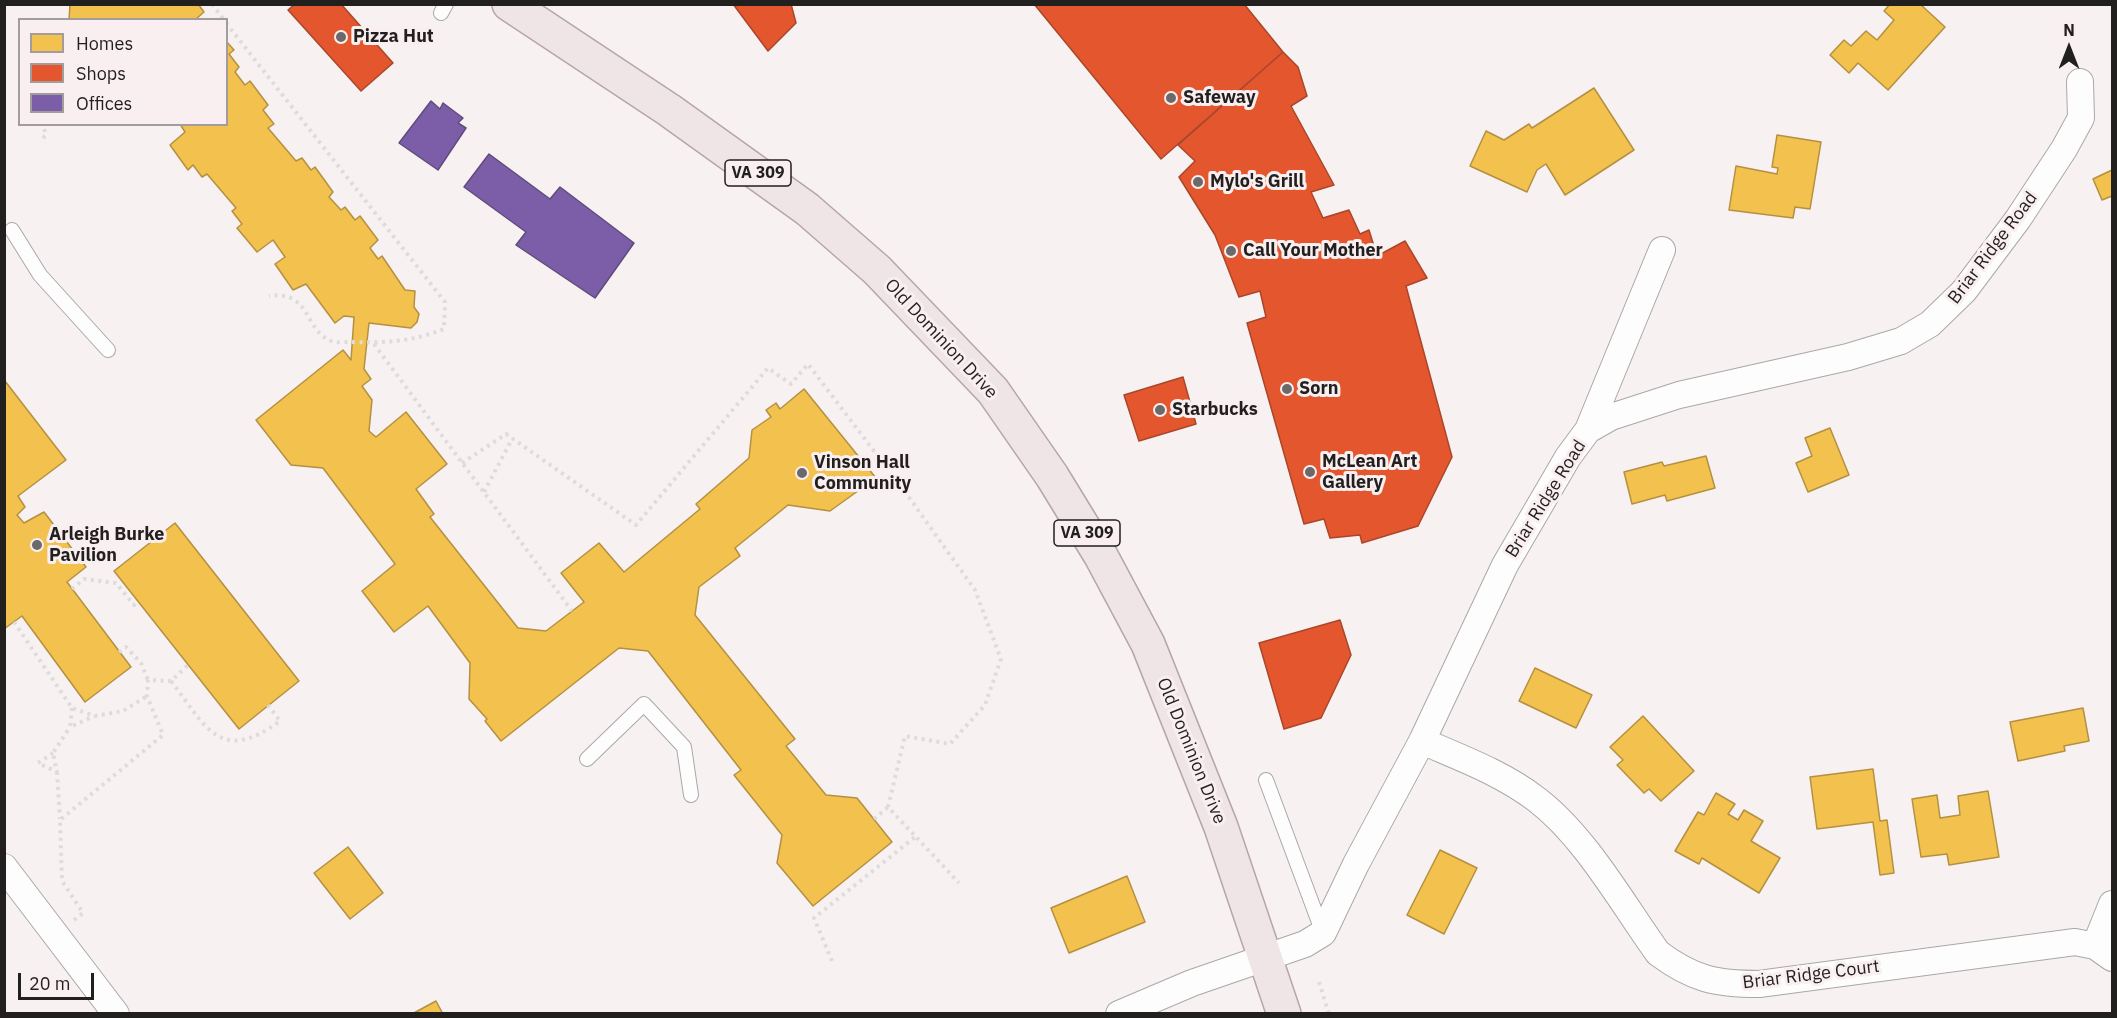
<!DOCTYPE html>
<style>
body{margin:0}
#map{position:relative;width:2117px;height:1018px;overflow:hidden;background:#f7f1f2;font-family:"IBM Plex Sans",sans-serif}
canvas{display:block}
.frame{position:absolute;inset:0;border:6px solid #221f1f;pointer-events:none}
.legend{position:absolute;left:18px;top:18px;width:210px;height:108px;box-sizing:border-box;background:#f9eff0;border:2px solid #a39c9c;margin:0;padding:8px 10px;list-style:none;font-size:18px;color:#221f1f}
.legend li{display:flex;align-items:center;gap:12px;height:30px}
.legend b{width:30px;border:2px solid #a39c9c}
.north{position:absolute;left:2039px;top:18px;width:60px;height:60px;-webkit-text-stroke:4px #f9eff0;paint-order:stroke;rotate:0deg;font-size:16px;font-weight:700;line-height:24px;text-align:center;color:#221f1f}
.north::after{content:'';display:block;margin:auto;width:21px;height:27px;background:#221f1f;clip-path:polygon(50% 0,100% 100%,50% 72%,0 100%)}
.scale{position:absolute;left:18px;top:973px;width:76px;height:27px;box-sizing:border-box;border:3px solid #221f1f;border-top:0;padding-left:8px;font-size:18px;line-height:21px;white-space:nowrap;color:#221f1f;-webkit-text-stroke:4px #f9eff0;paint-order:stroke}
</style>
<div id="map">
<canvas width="2117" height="1018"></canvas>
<div class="frame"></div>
<ul class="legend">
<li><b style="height:16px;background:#f2c14e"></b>Homes</li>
<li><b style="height:16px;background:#e4572e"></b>Shops</li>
<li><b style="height:16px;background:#7b5ea7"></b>Offices</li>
</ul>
<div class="north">N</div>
<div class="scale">20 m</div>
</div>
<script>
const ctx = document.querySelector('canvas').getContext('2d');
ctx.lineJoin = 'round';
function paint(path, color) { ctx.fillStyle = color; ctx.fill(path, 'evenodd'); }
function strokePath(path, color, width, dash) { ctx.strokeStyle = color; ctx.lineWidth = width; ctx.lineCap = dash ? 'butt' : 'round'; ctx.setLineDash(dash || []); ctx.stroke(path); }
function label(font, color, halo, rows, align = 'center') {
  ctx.font = font + ' "IBM Plex Sans",sans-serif'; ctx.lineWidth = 6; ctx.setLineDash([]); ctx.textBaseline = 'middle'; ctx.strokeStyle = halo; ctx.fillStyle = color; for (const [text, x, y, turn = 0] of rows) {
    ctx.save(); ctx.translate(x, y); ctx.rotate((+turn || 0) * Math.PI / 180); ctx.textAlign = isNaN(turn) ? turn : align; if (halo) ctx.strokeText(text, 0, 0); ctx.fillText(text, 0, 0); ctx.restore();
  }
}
const homes = new Path2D(`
 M70,4H198L204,12L195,20H69Z
 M1890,4H1920L1945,27L1888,90L1858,63L1849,73L1830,55L1844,40L1851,46L1866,31L1877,40L1894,20L1884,11Z
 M226,41L234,50L229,54L239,67L235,72L245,85L250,81L268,105L263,110L274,124L268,128L296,161L302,158L311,170L315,167L333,192L329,197L341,210L345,207L355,220L360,216L378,240L370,248L378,259L382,256L405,290L415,291L414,307L419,314L417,322L411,328L369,323L364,369L371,379L362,386L372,400L369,431L376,437L406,412L447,464L416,489L434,514L430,517L518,628L546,631L584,602L561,573L599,543L624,572L700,509L696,504L749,458L752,430L771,417L766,410L776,403L780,409L804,389L876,478L830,511L788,505L735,548L740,556L699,587L695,615L795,739L786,746L826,795L857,798L892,842L813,906L777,863L782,835L734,775L741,770L648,651L619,648L501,741L485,721L487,719L469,699L470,663L428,606L394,632L362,591L395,564L323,468L291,465L256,420L343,350L351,360L354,317L344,316L335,323L306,284L293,290L275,264L285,257L273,240L257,252L237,228L242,224L232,211L236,208L207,174L202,177L193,165L188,170L170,145L185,132L180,124H226Z
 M1594,88L1634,150L1565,195L1546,164L1537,170L1527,192L1470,166L1486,131L1504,140L1529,124L1532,128Z
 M1777,135L1821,142L1810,209L1795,207L1793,218L1729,210L1736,166L1777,174L1778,168L1772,167Z
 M2112,170V196L2102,200L2093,179Z
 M5,381L66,460L18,496L25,507L17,515L24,523L44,512L86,567L67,582L131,667L85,702L22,616L4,629Z
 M1830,428L1849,475L1808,492L1796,463L1812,456L1805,438Z
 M1706,456L1715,488L1667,501L1665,495L1632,504L1624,472L1662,462L1664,466Z
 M175,523L299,681L239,729L114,571Z
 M1535,668L1592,695L1576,728L1519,701Z
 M2083,708L2089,741L2064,746L2065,751L2018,761L2010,722Z
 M1643,716L1694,771L1661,801L1649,789L1644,793L1617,765L1623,760L1610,747Z
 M1873,769L1880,821L1887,820L1894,873L1880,875L1873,822L1817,829L1810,777Z
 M1988,791L1999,857L1949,865L1947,854L1921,857L1912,799L1937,795L1940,818L1960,815L1958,796Z
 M1716,793L1735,804L1728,814L1738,820L1744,810L1763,821L1751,841L1780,858L1759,893L1702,858L1699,864L1675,851L1698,812L1704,815Z
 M348,847L383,893L350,919L314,873Z
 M1440,850L1477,868L1444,934L1407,915Z
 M1127,876L1145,922L1069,953L1051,908Z
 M436,1001L443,1014H412Z`);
paint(homes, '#f2c14e');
strokePath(homes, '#b49040', 1.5);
const shops = new Path2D(`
 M295,4H341L393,63L361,91L288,10Z
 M733,4H791L796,23L768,51Z
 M1034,4H1244L1283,52L1161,159Z
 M1283,52L1298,67L1307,96L1291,106L1334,185L1311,192L1323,218L1349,210L1360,234L1369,230L1377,256L1405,241L1427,278L1406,286L1452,457L1418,526L1362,543L1360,535L1330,538L1324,519L1304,524L1247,323L1266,317L1260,291L1239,297L1215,235L1179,177L1195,161L1178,145Z
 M1183,377L1196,424L1139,441L1124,395Z
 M1340,620L1351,655L1321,718L1284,729L1259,643Z`);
paint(shops, '#e4572e');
strokePath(shops, '#aa462a', 1.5);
const offices = new Path2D(`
 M431,101L440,109L443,103L463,118L458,123L466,128L438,170L399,143Z
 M489,154L550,199L560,187L634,243L595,298L516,245L526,232L464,187Z`);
paint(offices, '#7b5ea7');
strokePath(offices, '#604b7e', 1.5);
const lane = new Path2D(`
 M441,13L446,4
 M12,230L40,275L108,350
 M587,759L644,704L684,747L691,795
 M1266,780L1323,933`);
const street = new Path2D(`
 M1588,430L1662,250
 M1422,741C1461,758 1502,773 1536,799C1585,836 1622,903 1658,953C1693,979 1715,984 1759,984L2075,942L2095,946L2112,958
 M4,867L116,1014
 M2095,946L2112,904
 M1119,1014L1192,983L1305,944L1323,933L1356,864L1422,741L1505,565L1568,457L1588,430L1611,417L1679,395L1848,357L1901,341L1930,324L1964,291L2018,219L2064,149L2081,118L2080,82`);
const primary = new Path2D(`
 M509,4L669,110L807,209L877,270L993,391L1052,476L1101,556L1148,644L1221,827L1284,1014`);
strokePath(lane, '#aba7a7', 16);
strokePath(street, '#aba7a7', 28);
strokePath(primary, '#b7a5a8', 36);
strokePath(new Path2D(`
 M212,4L224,20
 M226,23L445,302L444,329C412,342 383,343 350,342C344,342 336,343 331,341C304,330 311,290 269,296
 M19,104H20
 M125,126V124
 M43,138L46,135L43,124
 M374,344L572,611
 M462,463L506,434L636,525L768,368L791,384L808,364L908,496L975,590L1001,659L985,705L950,744L905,736L888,807L959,883
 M484,492L512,439
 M72,589L84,579L116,583L134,605L138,601
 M14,622L72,708L95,716L123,711L147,696
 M119,652L126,647L141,663L148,680
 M171,681C206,727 220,765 280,721L268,705
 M72,708L70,727L94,716
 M53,753L38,763L57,772L53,753L70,727
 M57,772L60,819
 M874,819L888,807
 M74,920L83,913L62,881L60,820L163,735L147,696L148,680L171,681L188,665
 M832,961L814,918L915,837
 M1319,982L1329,1014`), '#dddcdc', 4, [3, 4.5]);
strokePath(lane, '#fefdfd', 14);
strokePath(street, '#fefdfd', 26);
strokePath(primary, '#efe5e7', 33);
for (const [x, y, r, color] of [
 [341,37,6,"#6d6869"],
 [1171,98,6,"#6d6869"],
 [1198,182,6,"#6d6869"],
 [1231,251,6,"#6d6869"],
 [1287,389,6,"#6d6869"],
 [1160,410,6,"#6d6869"],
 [1310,472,6,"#6d6869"],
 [802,473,6,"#6d6869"],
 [37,545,6,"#6d6869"]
]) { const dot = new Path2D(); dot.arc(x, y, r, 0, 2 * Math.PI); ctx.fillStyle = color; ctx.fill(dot); strokePath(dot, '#f9eff0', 2); }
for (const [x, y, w] of [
 [758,173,66],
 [1087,533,66]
]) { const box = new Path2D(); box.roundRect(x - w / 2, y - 13, w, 26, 4.5); ctx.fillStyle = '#f9eff0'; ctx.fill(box); strokePath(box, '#221f1f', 1.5); }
label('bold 16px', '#221f1f', null, [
 ["VA 309",758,173],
 ["VA 309",1087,533]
]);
label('bold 18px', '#221f1f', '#f9eff0', [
 ["Pizza Hut",353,37],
 ["Safeway",1183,98],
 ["Mylo's Grill",1210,182],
 ["Call Your Mother",1243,251],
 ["Sorn",1299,389],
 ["Starbucks",1172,410],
 ["McLean Art",1322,462],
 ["Gallery",1322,483],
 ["Vinson Hall",814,463],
 ["Community",814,484],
 ["Arleigh Burke",49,535],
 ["Pavilion",49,556]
], 'left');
label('18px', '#221f1f', '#f9eff0', [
 ["Briar Ridge Road",1993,248,-53],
 ["Old Dominion Drive",941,339,47],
 ["Briar Ridge Road",1546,499,-58],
 ["Old Dominion Drive",1191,751,68],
 ["Briar Ridge Court",1811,975,-7]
]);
</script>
